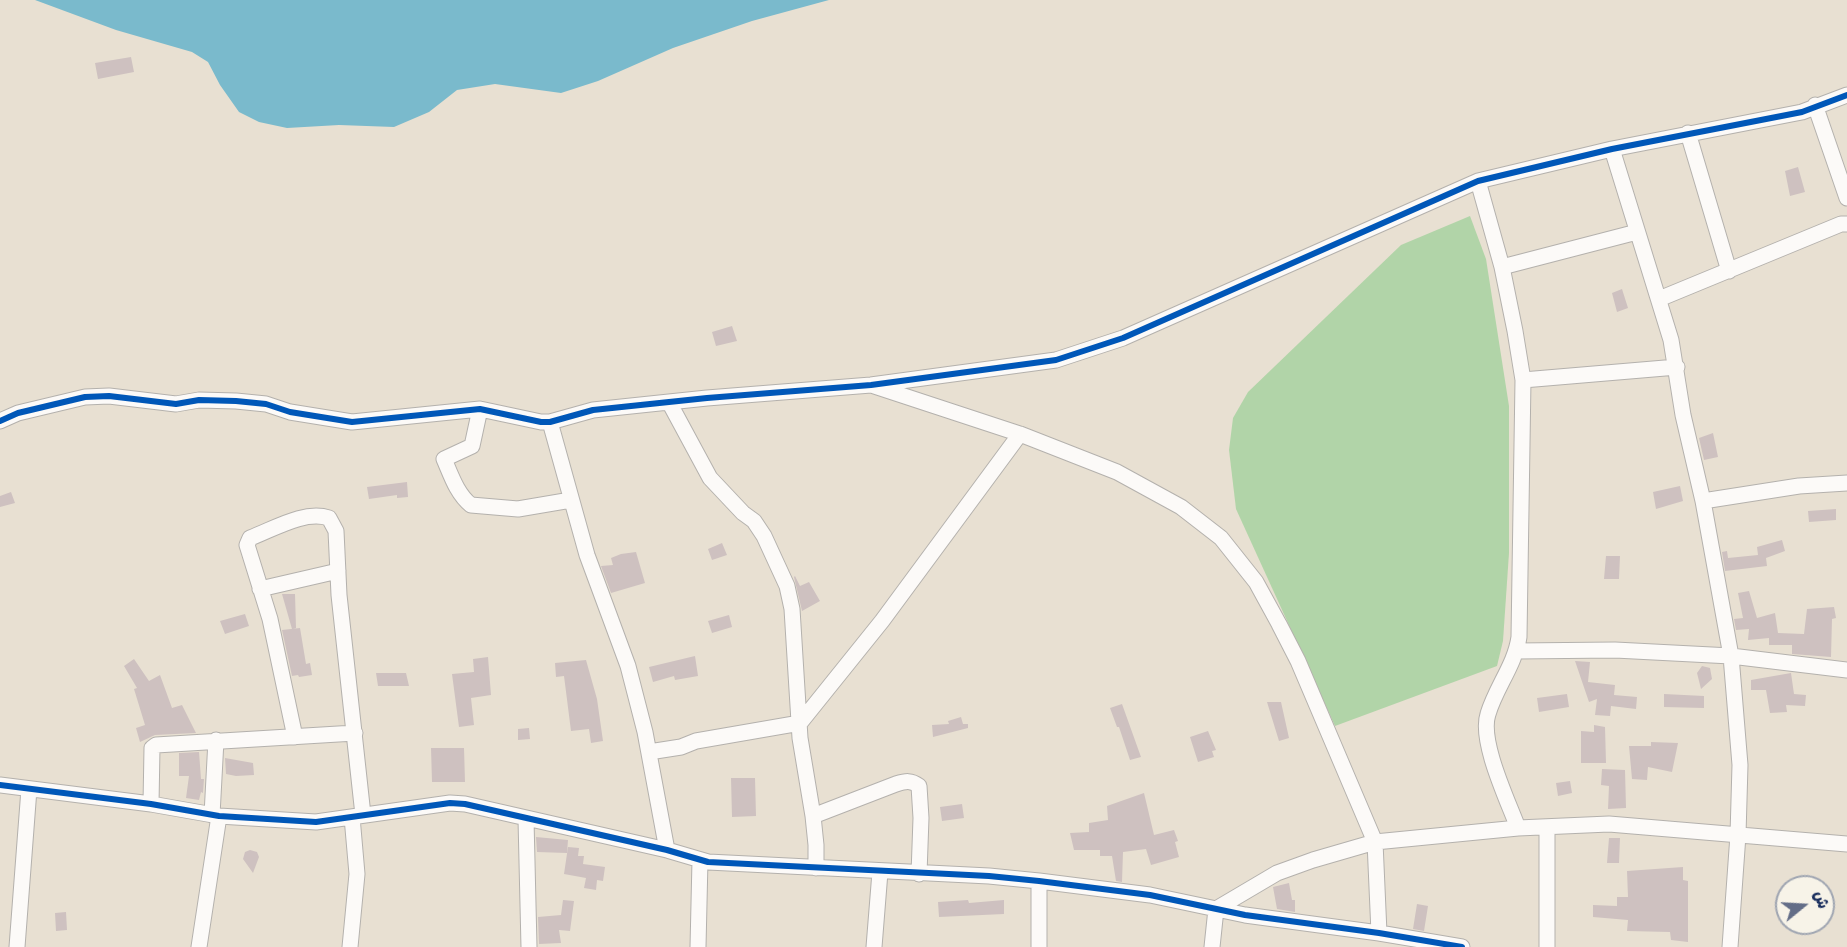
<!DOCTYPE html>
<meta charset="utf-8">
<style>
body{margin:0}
#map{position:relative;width:1847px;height:947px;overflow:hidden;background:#e8e0d2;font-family:Mynerve,"Playpen Sans Arabic",sans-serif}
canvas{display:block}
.north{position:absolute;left:1775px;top:875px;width:60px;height:60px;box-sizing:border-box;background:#f7f3e8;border:2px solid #9fa5b1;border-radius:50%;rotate:72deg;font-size:16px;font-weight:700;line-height:24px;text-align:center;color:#1b2f5e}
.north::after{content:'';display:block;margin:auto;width:21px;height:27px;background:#636d87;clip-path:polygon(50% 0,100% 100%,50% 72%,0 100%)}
</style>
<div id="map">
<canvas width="1847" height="947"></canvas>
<div class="north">ش</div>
</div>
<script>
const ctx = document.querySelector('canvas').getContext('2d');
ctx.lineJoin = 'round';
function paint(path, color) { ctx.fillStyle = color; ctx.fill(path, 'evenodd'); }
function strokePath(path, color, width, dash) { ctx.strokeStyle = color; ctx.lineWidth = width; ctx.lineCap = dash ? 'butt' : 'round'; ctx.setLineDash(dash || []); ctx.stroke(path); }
paint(new Path2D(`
 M1470,216L1486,259L1509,406V553L1503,641L1497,666L1335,726L1236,509L1229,450L1233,418L1248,392L1401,245Z`), '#b1d4a8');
paint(new Path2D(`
 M35,0H829L752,21L673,48L598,81L561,93L495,84L457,90L429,112L394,127L339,125L287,128L259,122L239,112L220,85L208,62L192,52L116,30Z`), '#7abacc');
paint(new Path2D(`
 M131,57L134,72L98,79L95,63Z
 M1798,167L1805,192L1790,196L1785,171Z
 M1622,289L1628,308L1617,312L1612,293Z
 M732,326L737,341L716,346L712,332Z
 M1713,433L1718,457L1704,460L1699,438Z
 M407,482L408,497L397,498V495L369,499L367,487Z
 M1680,486L1683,501L1656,509L1653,492Z
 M11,492L15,503L0,507V496Z
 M1836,509V520L1809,522L1808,511Z
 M1782,540L1785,551L1766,558L1767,566L1725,571L1722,552L1727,551L1728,558L1758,555L1757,547Z
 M722,543L727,555L712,560L708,549Z
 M636,552L645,583L611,593L601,566L613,565L611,558L621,554Z
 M1606,556H1620L1619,579H1604Z
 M795,576L800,586L809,582L820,601L802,611L794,577Z
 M1749,591L1757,618L1775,613L1778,633L1804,634L1807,609L1834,607L1836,618L1832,619L1831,657L1792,654V645H1769V638L1748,640L1749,629L1736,630L1734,619L1743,618L1738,593Z
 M282,594H295L296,628L292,629Z
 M245,614L249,626L225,634L220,621Z
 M729,615L732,627L712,633L708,621Z
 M300,628L306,664L310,663L312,675L299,677L298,675L292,676L282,630Z
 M695,656L698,676L675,680L674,676L653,682L649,667Z
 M488,657L491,695L471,698L474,725L459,727L452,674L474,672L473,659Z
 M134,659L149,681L160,675L172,708L182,705L196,733L155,735L140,742L136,728L145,725L134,689L137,688L124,666Z
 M586,660L597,699L603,741L591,743L589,729L571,731L564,676L556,677L555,663Z
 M1575,661L1590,662L1588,682L1615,685L1614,695L1637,697L1636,709L1611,706L1610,716L1595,715L1597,699L1589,702Z
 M1702,666L1710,668L1712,679L1701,689L1697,673Z
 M376,673H406L409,686H378Z
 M1791,673L1794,694L1806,695L1805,706L1786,705L1787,712L1770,713L1766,690H1751V680Z
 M1567,694L1569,707L1539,712L1537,698Z
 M1664,694L1704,696V708L1664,707Z
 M1267,702H1281L1289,738L1279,741Z
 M1122,704L1141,757L1130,760L1119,727H1117L1110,708Z
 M961,717L963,724H968V728L933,737L932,725L949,724L948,721Z
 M1594,725L1605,727L1606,763H1581V731L1594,732Z
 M529,728L530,739L518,740V729Z
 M1208,731L1216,750L1212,751L1214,757L1198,762L1190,737Z
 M1651,742L1678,743L1672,772L1648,767L1647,780L1632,779L1629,746H1651Z
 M431,748H464L465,782H432Z
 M199,752L201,779H204L203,793L201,792L199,800L186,798L189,776H179V753Z
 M225,758L253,763L254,775L236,776L226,774Z
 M1602,769L1625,770L1626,808L1608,809L1609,786L1601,785Z
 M731,778H755L756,816L732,817Z
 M1570,781L1572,793L1558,796L1556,783Z
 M1144,793L1154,835L1174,830L1178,841L1175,842L1179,857L1151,865L1146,849L1123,852L1122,882L1116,881L1112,856H1100V850H1074L1070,833L1089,832V823L1108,820L1107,806Z
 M962,804L964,818L942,821L940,807Z
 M536,837L568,840L567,853L537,852Z
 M1609,838H1620L1619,863H1607Z
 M568,847L579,848L578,856H584L583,864L605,867L603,881L597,880L596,890L584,888L586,878L564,874Z
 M250,850L257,852L259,857L253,873L243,859L245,852Z
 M1683,867V880L1688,881V942L1671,940L1670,932L1627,931L1628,920L1593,917V905L1617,906V897H1628L1627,871Z
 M1289,883L1292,900H1295V912L1277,909L1273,887Z
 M563,900L574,901L570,931L559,930L561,943L539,944L538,917L561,915Z
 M968,900L969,903L1004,900V914L939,917L938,902Z
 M1417,904L1428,906L1424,931L1413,929Z
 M66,912L67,930L56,931L55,913Z`), '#cec1c0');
const minor = new Path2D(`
 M1815,105L1847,198
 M1688,133L1729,271
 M1612,149L1671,340L1683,415L1703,501L1731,656L1740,765L1738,835L1730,947
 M1478,181L1502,267L1515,331L1523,380L1519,637C1515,665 1496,687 1488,714C1479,741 1508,801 1518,828
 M1502,267L1637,232
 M1659,299L1841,224H1847
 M1523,380L1677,367
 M874,386L1020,434L1117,472L1181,507L1221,538L1256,582L1279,624L1298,661L1375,842L1379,933
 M669,402L710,478L743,513L754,521L764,536L787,586L792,609L800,738L813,816L816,845V868
 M480,409L472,446L444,459C451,475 457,494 471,505L518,509L571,500
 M0,421L18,413L85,397L109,396L176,404L199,400L236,401L266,404L290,412L352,422L480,409L541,422H550L593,410L707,398L871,385L1056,360L1123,338L1478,181L1612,149L1802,112L1847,95
 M550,422L587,555L628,666L645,732L667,850
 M1703,501L1799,486L1847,483
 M260,589L338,571
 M1517,651L1615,650L1731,656L1847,670
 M295,737L270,619L247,545L250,538C274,529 304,510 329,518L336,531L339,595L363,815
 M649,752L681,747L696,741L800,723L882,621L1020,434
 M0,785L151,804L219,816L316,822L450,803L465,804L667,850L708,862L989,876L1039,881L1150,895L1245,915L1379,933L1462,947
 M151,804L152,748L156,745L355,733
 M212,815L216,740
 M813,816L896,784C906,781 911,780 919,786L921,818L919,874
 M526,819L529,947
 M1547,827V947
 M1039,881V947
 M17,947L29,789
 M199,947L219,816
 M350,947L357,874L352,817
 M698,947L700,860
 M874,947L880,872
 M1212,947L1216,909L1277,873L1313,860L1375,842L1518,828L1609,824L1847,844`);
strokePath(minor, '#b4b1ad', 17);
strokePath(minor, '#fcfaf8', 15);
strokePath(new Path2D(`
 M0,421L18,413L85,397L109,396L176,404L199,400L236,401L266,404L290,412L352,422L480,409L541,422H550L593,410L707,398L871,385L1056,360L1123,338L1478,181L1612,149L1802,112L1847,95
 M0,785L151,804L219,816L316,822L450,803L465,804L667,850L708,862L989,876L1039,881L1150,895L1245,915L1379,933L1462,947`), '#0057b8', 6);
</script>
